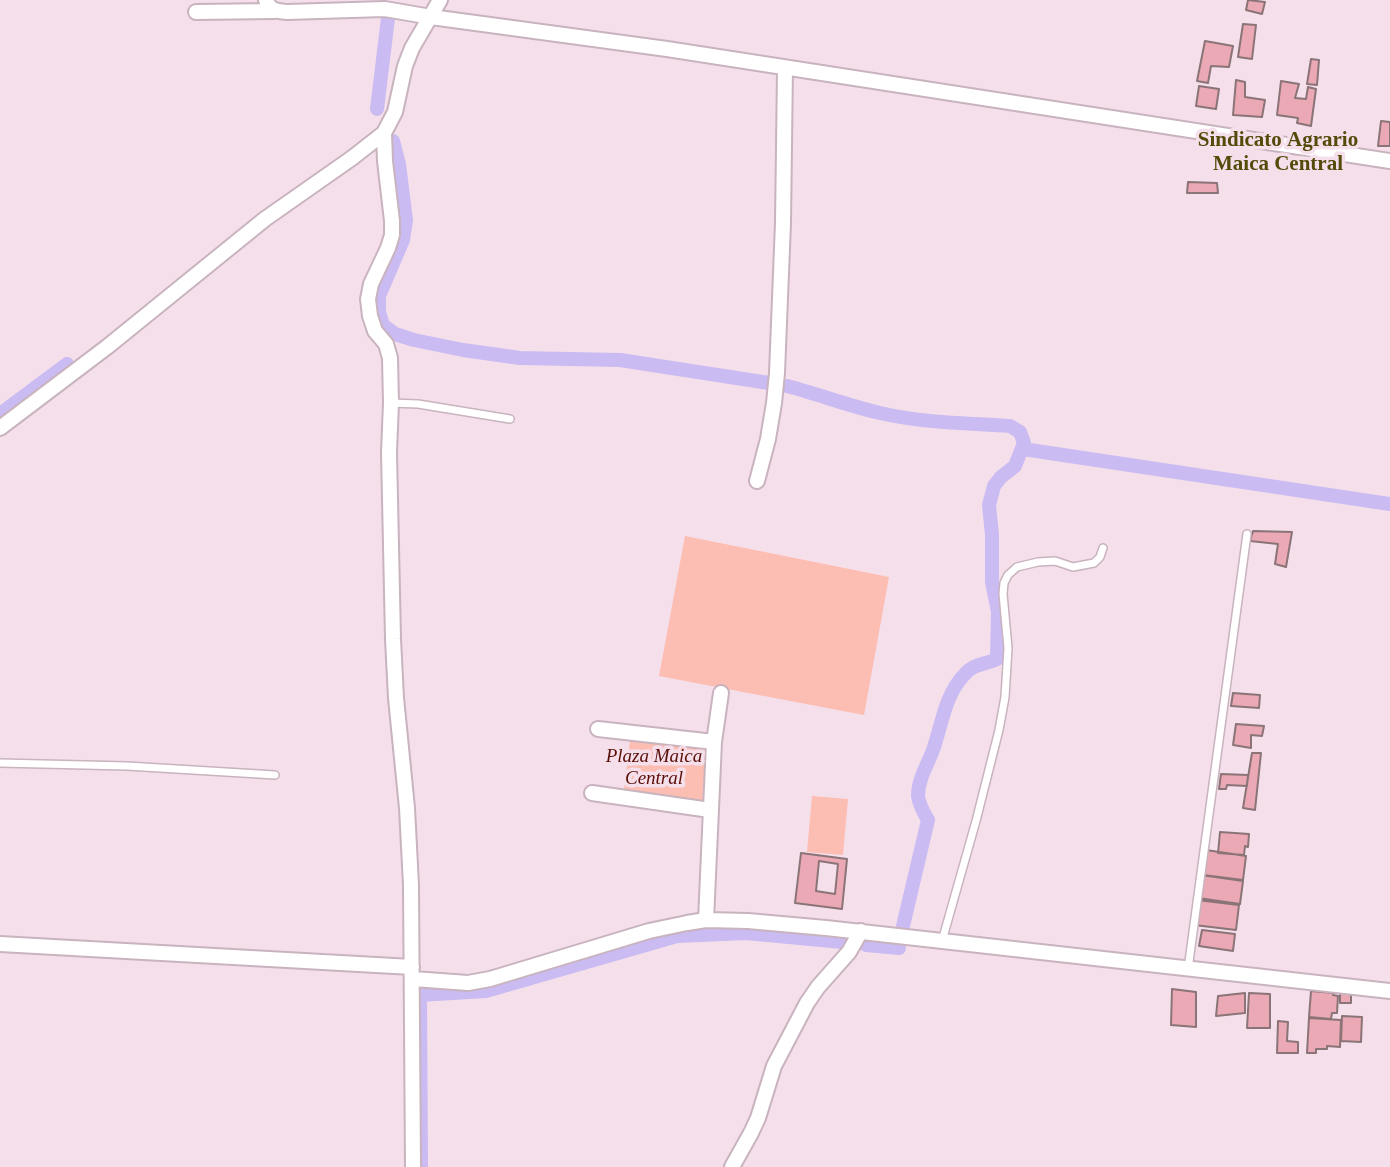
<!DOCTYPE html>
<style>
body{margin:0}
canvas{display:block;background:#f5dfeb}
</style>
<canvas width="1390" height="1167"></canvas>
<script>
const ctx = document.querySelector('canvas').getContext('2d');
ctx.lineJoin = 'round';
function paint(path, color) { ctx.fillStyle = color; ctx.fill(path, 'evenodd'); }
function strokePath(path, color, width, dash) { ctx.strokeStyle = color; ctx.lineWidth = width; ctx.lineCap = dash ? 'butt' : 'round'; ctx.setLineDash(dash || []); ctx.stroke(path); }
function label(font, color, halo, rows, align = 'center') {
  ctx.font = font + ' Georgia,serif'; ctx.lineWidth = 7; ctx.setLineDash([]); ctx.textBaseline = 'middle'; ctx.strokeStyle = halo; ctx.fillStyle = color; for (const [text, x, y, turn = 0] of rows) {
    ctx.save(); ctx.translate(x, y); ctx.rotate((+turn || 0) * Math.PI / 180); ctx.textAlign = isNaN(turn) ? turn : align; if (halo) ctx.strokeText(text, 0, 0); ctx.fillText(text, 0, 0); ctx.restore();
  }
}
paint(new Path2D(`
 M685,536L889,577L864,715L659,676Z
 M634,737L707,749L704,799L702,801L624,790L630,741Z
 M812,796L848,799L843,855L807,852Z`), '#fcbdb2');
strokePath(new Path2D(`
 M377,109L388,18
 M393,141L399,164L406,220L403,240L379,296V312L383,325L395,334L414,340L463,350L520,358L620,360L769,383
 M787,386C818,394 849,406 880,413C923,423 966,423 1010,426L1020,432L1024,443L1015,466L1001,477L994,486L989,505L992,535V582L998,612L997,659C985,665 974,663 964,675C945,695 942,724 933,750C928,764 918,779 918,796C919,805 924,813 928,820L903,926
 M0,414L67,364
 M1023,449L1390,504
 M866,945L899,948
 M421,1167L420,995L486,991L677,936L746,933L842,942`), '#cabbf2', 14);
const building = new Path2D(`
 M1248,0L1265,2L1262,14L1246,10Z
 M1243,24L1256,25L1252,59L1238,57Z
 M1205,41L1233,46L1229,67L1211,66L1208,83L1197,81Z
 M1311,59L1319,60L1317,85L1307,84Z
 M1236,80L1245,82V97L1265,100L1262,117L1233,115Z
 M1281,81L1299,84L1295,98L1306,99L1308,87L1316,89L1311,126L1297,123L1298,118L1277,115Z
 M1199,86L1219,89L1216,109L1196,106Z
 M1381,121L1390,122V146H1378Z
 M1188,182L1217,183L1218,193H1187Z
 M1253,531L1292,532L1286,567L1275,564L1278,544L1250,541Z
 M1233,693L1260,695L1259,708L1231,706Z
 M1236,724L1264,726L1262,736L1251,735V748L1233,745Z
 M1252,753H1261L1255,810L1243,808Z
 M1221,774L1248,775L1247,786L1227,785L1226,789H1219Z
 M1220,832L1249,834L1248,847L1245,846L1244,855L1218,853Z
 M1206,850L1246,856L1243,880L1203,875Z
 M801,853L847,859L842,909L795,903Z
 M819,861L838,864L835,894L816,891Z
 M1201,875L1243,881L1240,904L1198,898Z
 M1197,900L1239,905L1236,930L1194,925Z
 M1202,930L1235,934L1233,951L1199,946Z
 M1172,989L1196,992V1027L1171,1025Z
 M1311,991L1334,993L1333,995L1338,996L1337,1013H1332L1331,1019L1309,1017Z
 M1340,991H1351V1003H1340Z
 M1245,993V1013L1216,1016L1218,996Z
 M1249,993L1270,994V1028H1247Z
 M1342,1016L1362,1017L1361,1042L1341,1041Z
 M1309,1018L1341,1020L1340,1047L1327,1046V1049H1316V1053H1307Z
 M1278,1021L1288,1022L1287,1041L1298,1042V1053H1277Z`);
paint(building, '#eaa9b4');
strokePath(building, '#8b7477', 2);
const service = new Path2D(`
 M391,403L418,404L510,419
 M0,763L127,766L275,775
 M942,941L976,821L999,730L1005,697L1008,648L1003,594L1004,583L1008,575L1017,567L1038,562L1055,561L1073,567L1094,563L1100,557L1103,548
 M1188,969L1247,534`);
const minor = new Path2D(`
 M266,0C269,11 278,11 287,12L385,9L431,17L667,49L1390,161
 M196,12L275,11
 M384,133L385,161L392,221V235L388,248L371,284L368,299L370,316L375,331L386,344L390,358L391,403L389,452L393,639L396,698L407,808L411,885L413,1167
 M0,428L107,347L265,219L352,158L384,133L395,112L405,66L412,48L440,0
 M757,481L768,439L774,403L777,373L783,223L785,68
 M598,729L714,742
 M592,793L710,810
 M706,920L714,742L721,693
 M0,944L412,967
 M413,979L468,983L490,979L649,931L687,923L706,920L748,921L826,928L1390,991
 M732,1167L751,1133L758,1118L774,1066L807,1003L818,987L849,952L861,931`);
strokePath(service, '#c8b3be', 10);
strokePath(minor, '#c8b3be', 18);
strokePath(service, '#fff', 7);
strokePath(minor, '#fff', 14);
label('italic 19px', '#590e06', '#f5dfeb', [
 ["Plaza Maica",654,757],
 ["Central",654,779]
]);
label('bold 21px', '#544b0a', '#f5dfeb', [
 ["Sindicato Agrario",1278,141],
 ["Maica Central",1278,165]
]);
</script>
